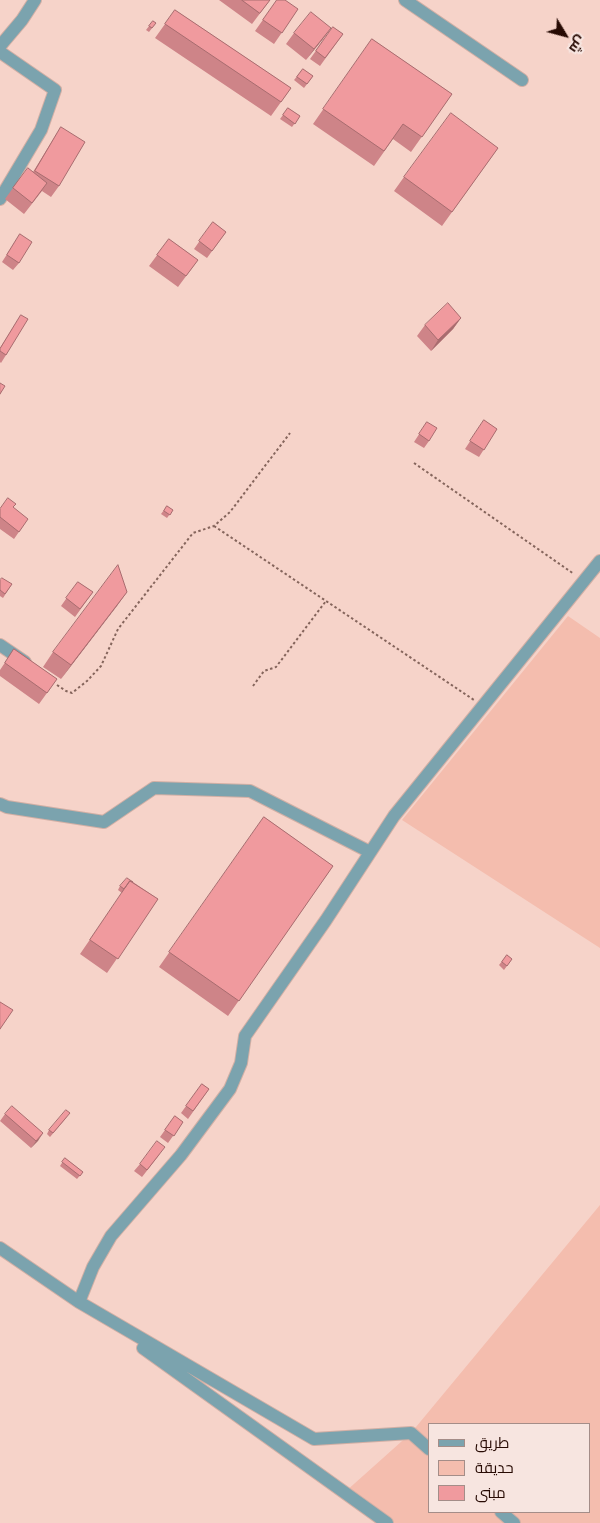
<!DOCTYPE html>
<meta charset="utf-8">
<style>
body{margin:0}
#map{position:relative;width:600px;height:1523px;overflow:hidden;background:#f6d3c9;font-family:Karla,Cairo,sans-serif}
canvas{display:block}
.legend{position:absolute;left:428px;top:1423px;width:162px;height:90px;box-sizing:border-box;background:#f7e5e0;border:1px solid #a48d88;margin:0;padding:6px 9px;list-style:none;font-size:15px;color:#270a03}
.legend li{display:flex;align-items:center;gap:10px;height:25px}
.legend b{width:25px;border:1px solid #a48d88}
.north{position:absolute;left:540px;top:10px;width:50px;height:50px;-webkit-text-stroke:4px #f7e5e0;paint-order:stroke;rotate:127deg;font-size:14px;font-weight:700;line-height:20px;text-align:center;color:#270a03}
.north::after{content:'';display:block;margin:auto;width:18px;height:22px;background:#270a03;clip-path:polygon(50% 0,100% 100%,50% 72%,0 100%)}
</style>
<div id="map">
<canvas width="600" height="1523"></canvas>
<ul class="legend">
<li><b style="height:6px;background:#7ba3ae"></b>طريق</li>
<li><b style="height:14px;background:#f4bdae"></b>حديقة</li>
<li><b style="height:14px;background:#f09a9e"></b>مبنى</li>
</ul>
<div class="north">ش</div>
</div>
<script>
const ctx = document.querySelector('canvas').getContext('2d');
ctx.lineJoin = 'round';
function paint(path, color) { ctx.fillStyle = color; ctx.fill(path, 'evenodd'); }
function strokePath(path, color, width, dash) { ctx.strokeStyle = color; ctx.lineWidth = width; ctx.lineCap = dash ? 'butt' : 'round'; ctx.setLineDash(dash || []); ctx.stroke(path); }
paint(new Path2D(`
 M568,616L600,638V948L402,820Z
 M600,1205V1523H389L345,1492L411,1433ZM429,1424H589V1512H429Z`), '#f4bdae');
const minor = new Path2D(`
 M405,0L522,80
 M0,46L22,20L35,0
 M0,52L55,90L41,130L0,199
 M0,645L25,662
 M0,804L7,807L104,822L154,788L250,791L370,852
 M0,1248L79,1302L314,1439L411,1433L429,1449
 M79,1302L93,1267L111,1236L181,1155L230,1089L241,1063L245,1036L326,920L394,816L600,561
 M143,1348L387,1523
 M501,1512L514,1523`);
strokePath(minor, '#d1afa5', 14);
strokePath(new Path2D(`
 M414,463L574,574
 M214,526L474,700
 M57,685L66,691L72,693L87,681L101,666L118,629L193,533L214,526L230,512L290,433
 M253,686L264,671L276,667L326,601`), '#85655c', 2, [2.5, 2.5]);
strokePath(minor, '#7ba3ae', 12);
paint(new Path2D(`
 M219,0H270L252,24Z
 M277,0L298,9L274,44L255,31Z
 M175,10L291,88L271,116L155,38Z
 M153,21L156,23L149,32L146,30Z
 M333,27L343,34L320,66L310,59Z
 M331,28L306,60L286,44L294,33Z
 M372,39L452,94L411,152L393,139L374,166L313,124Z
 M303,69L313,76L304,88L294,80Z
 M288,108L300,116L292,127L280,119Z
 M61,127L59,186L51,197L42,191L24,214L5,199L13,188L33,172L54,138Z
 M498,148L442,226L394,191L404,177Z
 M213,222L226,232L207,258L194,249Z
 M20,234L19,263L13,270L2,262Z
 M169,239L198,260L178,287L149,266Z
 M21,315L6,355L1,363L0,362V348Z
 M461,318L453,329L431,351L417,336L425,325Z
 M484,420L497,429L479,457L465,449Z
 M427,422L429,441L424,448L414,442Z
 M167,506L173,510L167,518L161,514Z
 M13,507L23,526L14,539L0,529V509Z
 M0,580L12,584L3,598L0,596Z
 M78,582L93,592L75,617L61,606Z
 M127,592L61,679L43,667L53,652Z
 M14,649L57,679L39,704L0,676V670Z
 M264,817L333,866L228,1016L159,967Z
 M133,882L158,899L107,973L80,954L122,893L118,890L120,886Z
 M507,955L512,959L504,970L499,965Z
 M202,1084L209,1089L188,1119L181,1113Z
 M5,1114L43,1133L31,1148L0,1121Z
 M175,1116L183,1122L168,1143L160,1137Z
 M67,1117L50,1137L47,1134L49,1130Z
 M160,1154L142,1177L134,1171L140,1164Z
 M65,1158L83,1172L77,1179L60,1166Z`), '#ce8488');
paint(new Path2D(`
 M331,28L323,39L306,60L314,49Z
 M461,318L453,329L431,351L438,340Z
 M127,592L117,606L61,679L71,665Z
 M43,1133L38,1141L31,1148L36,1141Z`), '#a86c6f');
const building = new Path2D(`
 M242,0H270L260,13Z
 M277,0H285L298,9L282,33L263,20Z
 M175,10L291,88L281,102L165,24Z
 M311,12L331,28L314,49L294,33Z
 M153,21L156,23L152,28L149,26Z
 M333,27L343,34L325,58L316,51Z
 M372,39L452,94L422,137L403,124L384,151L323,109Z
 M303,69L313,76L307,84L297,77Z
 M288,108L300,116L295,124L283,115Z
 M451,113L498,148L452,212L404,177Z
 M61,127L85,142L59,186L35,171Z
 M28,168L47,183L32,203L13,188Z
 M213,222L226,232L212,251L199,241Z
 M20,234L32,242L19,263L7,255Z
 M169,239L198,260L186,276L157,255Z
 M448,303L461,318L438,340L425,325Z
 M21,315L28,319L6,355L0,351V349Z
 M0,383L5,386L0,394Z
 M484,420L497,429L484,450L470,441Z
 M427,422L437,428L429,441L419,434Z
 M8,498L16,504L13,507L28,519L19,532L0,517V509Z
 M167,506L173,510L170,515L164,511Z
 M118,565L127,592L71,665L53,652Z
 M2,578L12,584L5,594L0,590V580Z
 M78,582L93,592L80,609L66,598Z
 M14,649L57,679L47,693L5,663Z
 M264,817L333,866L239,1001L169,952Z
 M127,878L133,882L130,881L124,889L120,886Z
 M130,881L158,899L118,959L90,940Z
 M507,955L512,959L507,966L502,962Z
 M0,1002L13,1010L0,1029Z
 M202,1084L209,1089L193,1111L186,1106Z
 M12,1106L43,1133L36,1141L5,1114Z
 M66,1110L70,1113L53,1133L49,1130Z
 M175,1116L183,1122L174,1136L165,1130Z
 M157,1141L165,1147L147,1170L140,1164Z
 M65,1158L83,1172L80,1176L62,1162Z`);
paint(building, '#f09a9e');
strokePath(building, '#a86c6f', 1);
</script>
